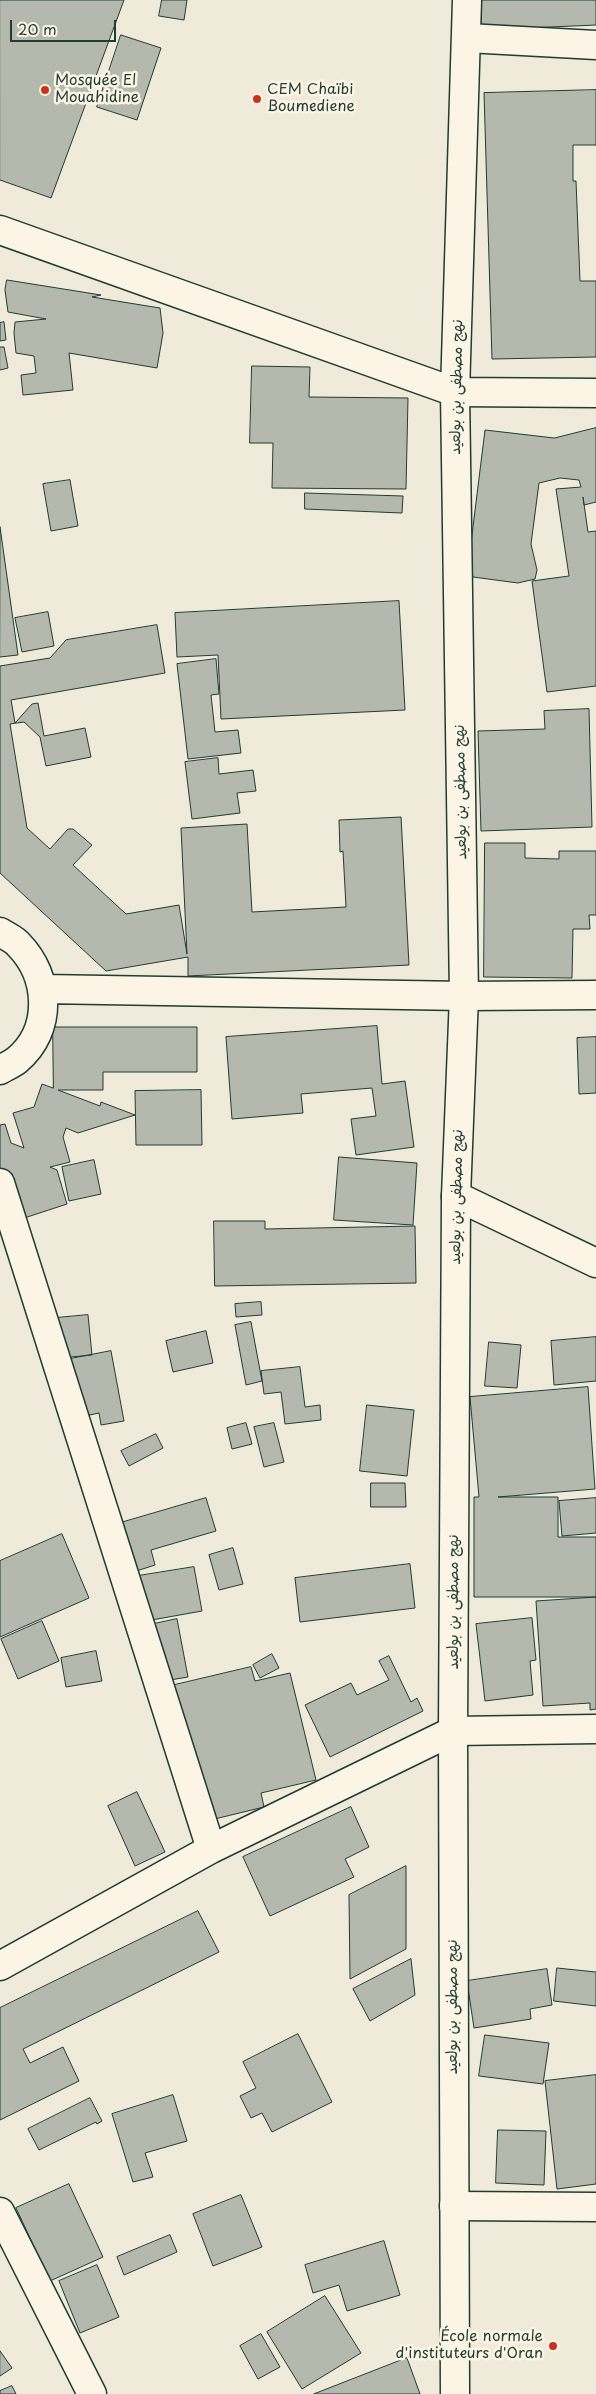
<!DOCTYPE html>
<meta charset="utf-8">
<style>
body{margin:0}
#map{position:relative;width:596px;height:2394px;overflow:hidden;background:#efeada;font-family:"Playpen Sans",sans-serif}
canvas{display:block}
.scale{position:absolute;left:10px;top:20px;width:106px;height:22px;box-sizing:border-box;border:2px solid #1f3d34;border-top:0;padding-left:6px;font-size:15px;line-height:18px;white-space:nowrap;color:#1f3d34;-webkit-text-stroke:4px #fcf5e5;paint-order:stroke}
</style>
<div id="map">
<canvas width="596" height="2394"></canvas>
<div class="scale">20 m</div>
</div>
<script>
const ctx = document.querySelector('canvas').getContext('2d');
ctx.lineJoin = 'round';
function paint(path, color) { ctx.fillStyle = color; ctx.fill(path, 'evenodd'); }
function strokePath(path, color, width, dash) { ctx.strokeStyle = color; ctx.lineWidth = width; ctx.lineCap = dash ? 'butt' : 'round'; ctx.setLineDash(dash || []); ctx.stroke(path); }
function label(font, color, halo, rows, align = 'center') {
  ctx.font = font + ' "Playpen Sans","Playpen Sans Arabic",sans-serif'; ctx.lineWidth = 5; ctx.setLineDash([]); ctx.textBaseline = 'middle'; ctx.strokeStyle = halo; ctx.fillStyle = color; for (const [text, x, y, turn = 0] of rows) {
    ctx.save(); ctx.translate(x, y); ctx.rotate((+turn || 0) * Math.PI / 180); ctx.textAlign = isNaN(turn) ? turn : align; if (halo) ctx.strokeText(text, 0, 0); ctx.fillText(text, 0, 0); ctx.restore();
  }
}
const building = new Path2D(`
 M0,0H124L51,198L0,180Z
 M162,0H187L184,20L159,16Z
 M481,0H596V25L482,30Z
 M121,35L161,48L137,120L97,107Z
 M596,90V145H573V181H576L580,281H596V357L492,359L484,93Z
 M7,280L101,295L92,297L160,308L163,333L157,368L69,353L73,390L23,395L21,375L36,373L34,356L16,353L14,333L15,322L46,319L8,312L5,290Z
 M4,322L6,340L0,341V323Z
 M0,347H4L8,368L0,370Z
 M252,366L310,367L309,397L408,398L406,489L272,488L273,443H250Z
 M596,428V502L584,505L583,497L588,532L596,531V686L547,692L532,581L569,576L556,489L581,487L579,480L560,478L539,483L531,544L537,570L535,579L518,583L473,577L469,559L485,430L554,438Z
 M70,480L78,526L51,531L43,484Z
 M305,493L403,496L402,513L305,509Z
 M0,527L18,655L0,657Z
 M399,601L405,710L221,719L218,655L177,657L175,613Z
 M48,612L54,646L22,652L15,618Z
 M157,625L165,673L11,700L15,723L32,704L38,703L44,736L85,728L91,757L46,766L40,737L24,722L10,724L27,828L50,849L68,829H73L92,845L73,865L126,914L179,905L187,954L181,828L247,824L252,912L346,907L343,851L340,852L339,820L401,817L409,965L188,976V957L106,971L0,873V666L50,658L66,640Z
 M216,659L219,694L211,695L215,732L238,730L241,753L188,759L177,664Z
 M589,709L592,827L481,831L478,731L545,729L544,711Z
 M218,758L219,774L253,770L256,791L237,793L240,813L192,819L185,762Z
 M485,843H525V858L559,859V851H596V915H589L590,929H573L572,978L484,977Z
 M377,1026L382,1084L405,1081L414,1147L356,1155L351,1119L376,1116L372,1088L301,1094L303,1113L232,1119L226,1037Z
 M53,1027H197V1072H103V1090H58L100,1106L101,1102L135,1115L78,1133L66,1128L63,1137L70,1162L50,1167L57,1170L67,1204L12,1222L0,1184V1125L5,1124L11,1143L24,1148L13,1113L34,1107L42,1084L53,1088Z
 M596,1037V1093L579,1094L577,1038Z
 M201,1090L202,1145H136L135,1091Z
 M339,1157L417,1163L413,1225L334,1220Z
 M94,1160L101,1194L69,1201L62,1167Z
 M214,1221H265V1229L415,1226L416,1283L215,1286Z
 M261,1302L262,1315L236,1317L235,1304Z
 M88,1315L92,1355L60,1358L56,1318Z
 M251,1322L262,1381L246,1385L235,1325Z
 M206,1331L213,1363L173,1372L166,1341Z
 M596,1337V1381L554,1385L551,1341Z
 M489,1342L521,1345L517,1388L485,1386Z
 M111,1351L124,1421L101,1425L99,1413L76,1418L65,1360Z
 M300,1367L305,1407L320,1405L321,1420L285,1424L281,1392L264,1394L261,1371Z
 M588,1387L595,1489L498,1497H558V1537H596V1709L590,1710V1703L543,1706L536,1601L596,1597H474V1497H479L470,1397Z
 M367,1405L414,1410L407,1476L360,1471Z
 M246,1423L252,1444L232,1449L227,1428Z
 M274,1423L284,1462L264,1467L254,1427Z
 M156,1434L163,1448L129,1466L121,1451Z
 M371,1483H405L406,1507H371Z
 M206,1498L216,1531L151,1550L155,1565L124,1575L110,1526Z
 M596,1498V1533L562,1536L559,1501Z
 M62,1534L89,1598L0,1637V1561Z
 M233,1548L243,1584L219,1590L209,1555Z
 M410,1564L415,1608L300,1622L295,1578Z
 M194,1567L202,1611L146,1621L138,1576Z
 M532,1618L536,1660L530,1661L533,1695L485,1701L476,1624Z
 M177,1619L188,1677L164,1681L154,1624Z
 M42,1621L59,1661L18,1679L1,1639Z
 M96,1651L102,1681L66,1687L61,1658Z
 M272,1654L279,1668L260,1678L253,1665Z
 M389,1656L411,1702L417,1698L423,1711L330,1757L305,1705L351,1683L357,1695L389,1680L379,1661Z
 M251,1667L255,1681L290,1673L316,1780L261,1793L264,1807L194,1824L162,1688Z
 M137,1792L165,1852L135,1866L108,1806Z
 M351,1807L369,1847L345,1859L354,1877L270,1916L243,1857Z
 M406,1866V1949L350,1979L349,1895Z
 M198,1911L219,1952L23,2049L30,2063L63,2047L79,2081L0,2120V2008Z
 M411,1959L415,1995L370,2021L353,1989Z
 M557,1968L596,1972V2006L554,2001Z
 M547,1969L552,2005L530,2009L531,2019L474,2028L467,1981Z
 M298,2034L332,2102L272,2132L262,2113L251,2118L240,2096L256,2088L243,2062Z
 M485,2035L549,2043L543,2084L479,2076Z
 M596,2075V2184L557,2189L545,2081Z
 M173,2095L187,2141L145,2153L153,2177L133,2182L112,2114Z
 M90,2098L102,2121L97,2124L96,2122L39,2150L28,2129Z
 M498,2130L546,2131L544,2185L496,2183Z
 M69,2184L103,2257L50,2281L16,2208Z
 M241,2195L262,2247L213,2266L193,2214Z
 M170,2235L177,2252L124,2275L117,2257Z
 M384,2241L400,2295L347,2311L339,2285L313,2293L305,2265Z
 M97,2265L119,2317L80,2333L59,2281Z
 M325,2296L361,2353L302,2389L267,2332Z
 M261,2334L280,2367L258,2379L240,2346Z
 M0,2351L12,2368L0,2376Z
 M407,2358L420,2394H314Z
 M12,2386L16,2394H0V2391Z`);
paint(building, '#b5b9ad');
strokePath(building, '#1f3d34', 1);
const minor = new Path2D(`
 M467,38L596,45
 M0,230L455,392L596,393
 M0,932C6,936 14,939 19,945C50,977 53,1030 17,1060C12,1064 5,1067 0,1070
 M43,989L464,996L596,995
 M0,1183L211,1849
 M456,1196L596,1263
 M0,1966L211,1849L453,1731L596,1729
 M454,2206L596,2207`);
const major = new Path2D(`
 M0,2212L92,2394
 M455,2394L453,1731L456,1196L464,996L455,392L467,0`);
strokePath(minor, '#1f3d34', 31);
strokePath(major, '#1f3d34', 31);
strokePath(minor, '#fcf5e5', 28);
strokePath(major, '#fcf5e5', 28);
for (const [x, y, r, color] of [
 [45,90,5,"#c8321e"],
 [257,99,5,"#c8321e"],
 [553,2346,5,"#c8321e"]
]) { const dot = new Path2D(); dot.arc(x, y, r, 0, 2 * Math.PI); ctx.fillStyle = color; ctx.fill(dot); strokePath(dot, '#fcf5e5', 2); }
label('15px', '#1f3d34', '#fcf5e5', [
 ["Mosquée El",55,81],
 ["Mouahidine",55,98],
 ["CEM Chaïbi",267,90],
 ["Boumediene",267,107],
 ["École normale",543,2337,"right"],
 ["d'instituteurs d'Oran",543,2354,"right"]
], 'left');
label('15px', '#1f3d34', '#fcf5e5', [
 ["نهج مصطفى بن بولعيد",457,387,-89],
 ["نهج مصطفى بن بولعيد",461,792,-91],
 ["نهج مصطفى بن بولعيد",457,1197,-89],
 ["نهج مصطفى بن بولعيد",454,1602,-90],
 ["نهج مصطفى بن بولعيد",453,2007,-90]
]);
</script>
